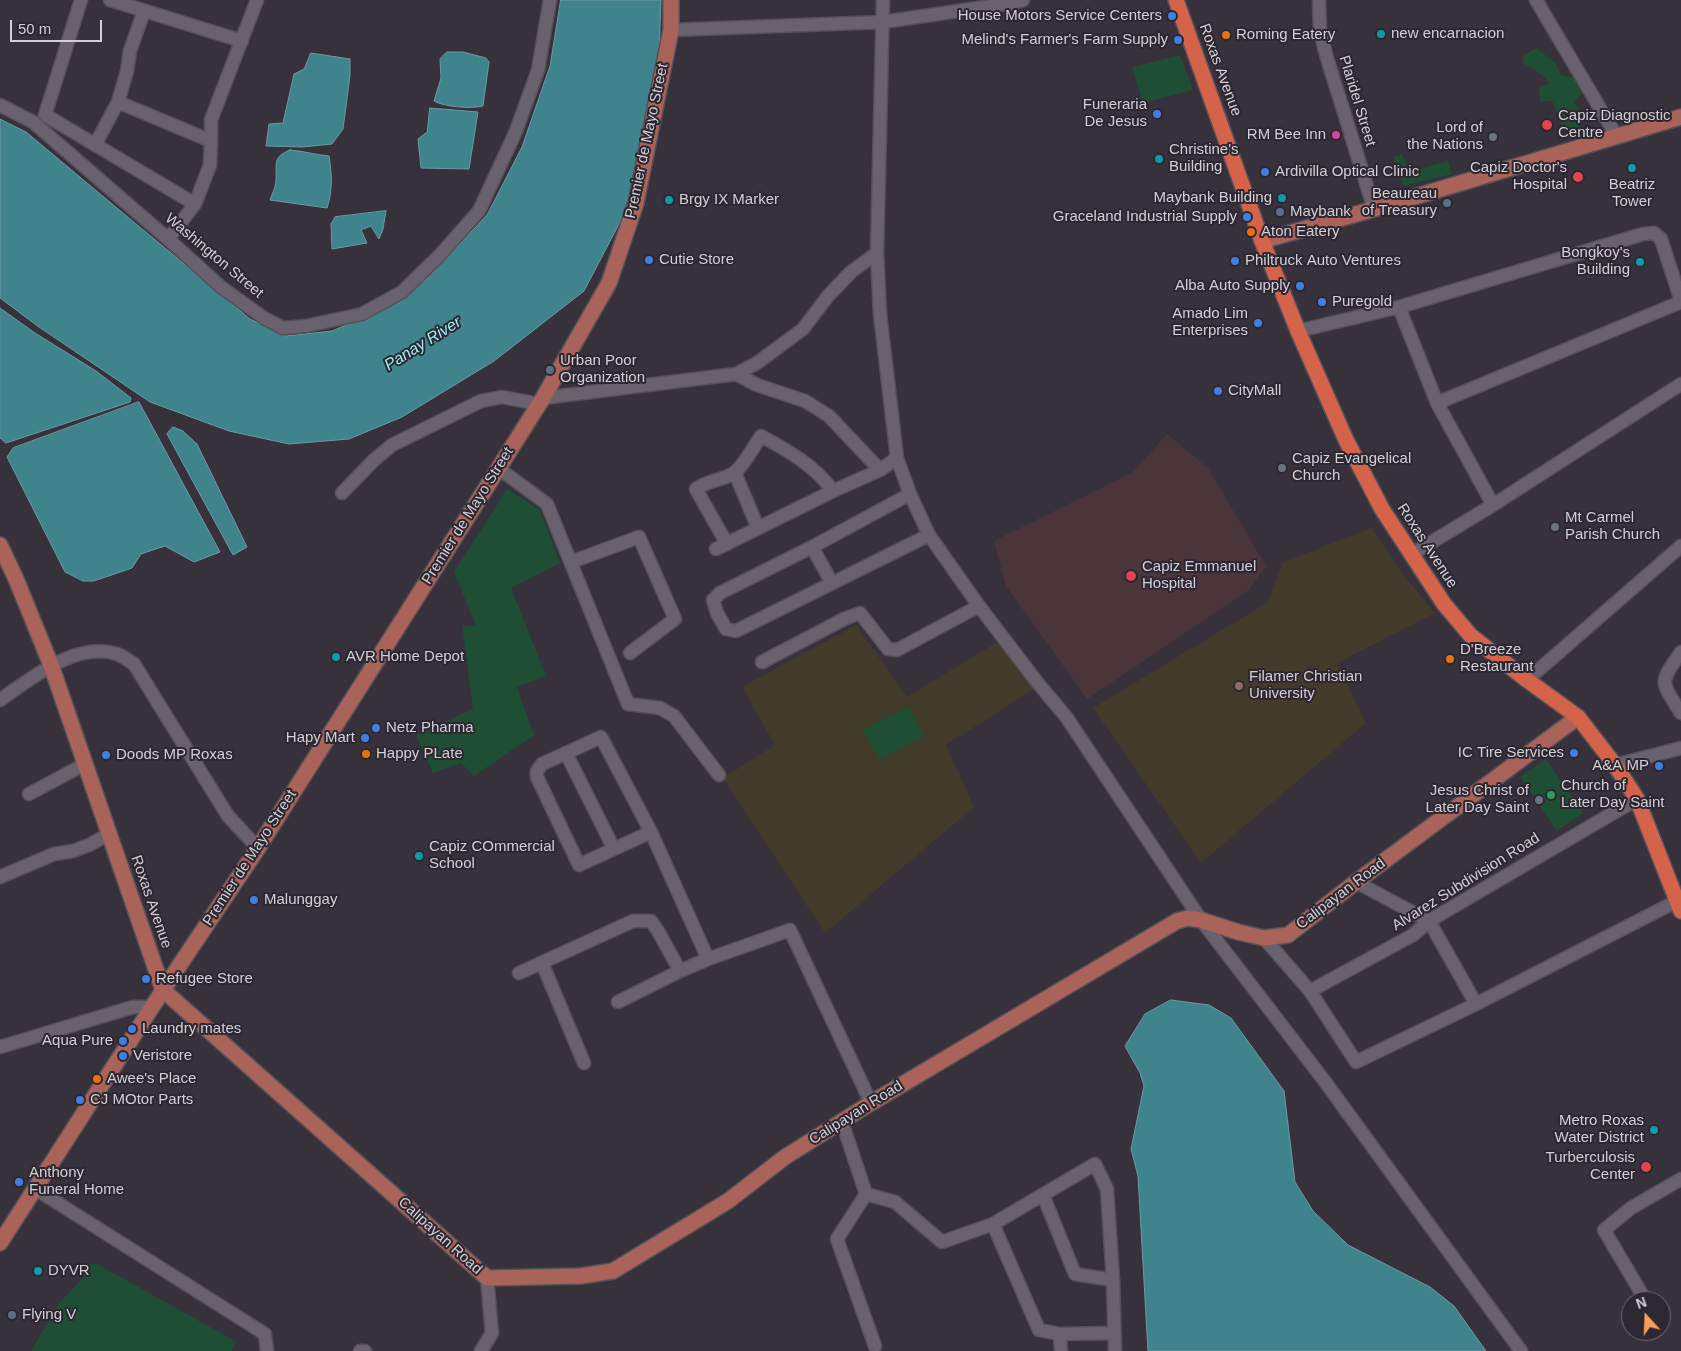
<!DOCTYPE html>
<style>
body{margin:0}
#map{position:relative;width:1681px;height:1351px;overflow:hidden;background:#37313c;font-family:Helvetica,sans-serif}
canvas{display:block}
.north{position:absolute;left:1621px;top:1291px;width:50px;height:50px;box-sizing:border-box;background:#2d2731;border:1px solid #6f6a73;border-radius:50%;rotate:340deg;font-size:14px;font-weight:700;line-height:20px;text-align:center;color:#d3cfd6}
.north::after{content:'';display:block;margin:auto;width:18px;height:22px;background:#fd9c56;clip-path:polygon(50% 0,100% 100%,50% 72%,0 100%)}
.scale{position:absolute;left:10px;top:20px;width:92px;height:22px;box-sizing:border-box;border:2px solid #d3cfd6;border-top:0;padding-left:6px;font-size:15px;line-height:18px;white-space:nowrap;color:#d3cfd6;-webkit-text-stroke:4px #2d2731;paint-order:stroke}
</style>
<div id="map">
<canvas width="1681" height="1351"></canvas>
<div class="north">N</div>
<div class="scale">50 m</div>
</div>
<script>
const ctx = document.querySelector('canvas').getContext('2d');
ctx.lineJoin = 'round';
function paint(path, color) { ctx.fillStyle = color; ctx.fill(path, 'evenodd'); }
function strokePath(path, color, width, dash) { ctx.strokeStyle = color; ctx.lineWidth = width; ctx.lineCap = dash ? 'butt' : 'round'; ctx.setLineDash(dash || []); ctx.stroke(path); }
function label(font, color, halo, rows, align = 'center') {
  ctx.font = font + ' Helvetica,sans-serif'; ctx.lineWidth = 4; ctx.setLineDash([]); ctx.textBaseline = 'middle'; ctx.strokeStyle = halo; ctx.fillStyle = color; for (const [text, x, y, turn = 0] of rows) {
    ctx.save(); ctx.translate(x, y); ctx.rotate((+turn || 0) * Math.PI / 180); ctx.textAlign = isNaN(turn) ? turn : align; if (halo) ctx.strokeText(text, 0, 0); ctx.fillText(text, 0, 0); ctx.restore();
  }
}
paint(new Path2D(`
 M1372,528L1401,572L1435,613L1337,663L1366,723L1201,863L1093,708L1268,602L1283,562Z
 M856,625L907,697L999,641L1034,689L946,745L974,807L825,933L723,778L775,745L742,687Z`), '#423b2a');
paint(new Path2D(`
 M1167,434L1208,468L1266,566L1249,590L1087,699L1006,586L994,541L1133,472Z`), '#4a353a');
paint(new Path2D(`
 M1536,48L1556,63L1560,75L1577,78L1586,89L1574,102L1582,113L1574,118L1584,135L1568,139L1552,101H1540L1539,88L1550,83L1542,75L1523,63V56Z
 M1180,55L1193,90L1143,103L1132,67Z
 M1402,154L1409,172L1448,161L1452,174L1403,186L1393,157Z
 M507,489L540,510L560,563L511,588L546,676L517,687L534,735L474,776L461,763L433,773L416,735L473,709L462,625L476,626L454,572Z
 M908,706L924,736L879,760L863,730Z
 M1546,759L1583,813L1557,831L1520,777Z
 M77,1263L97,1264L237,1342L231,1351H31L59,1303L85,1276Z`), '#1e4e33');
const water = new Path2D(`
 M561,0H661L659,56L631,201L584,291L494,361L402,417L349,439L289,444L229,431L150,402L39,327L0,298V119L26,132L250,319L286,336L332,331L379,311L427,279L487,215L522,147L550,66Z
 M447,52H463L486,58L489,62L483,106C471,109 444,107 434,101L441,78L440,59Z
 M311,53L350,59V76L343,129L332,144L302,147L266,146L269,124L283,123L294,74L304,69Z
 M430,108L478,112L469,169L421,168L418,139L427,132Z
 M290,150C304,151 316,155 329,156C332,175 333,190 327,208L270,200C272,194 276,187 276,180C277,164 272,157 290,150Z
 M386,211L383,229L379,239L371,226L361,230L367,243L332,249L331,224L335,217Z
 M0,308L35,333L96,371L131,398L130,402L6,443L0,438Z
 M139,402L220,552L194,562L165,546L141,554L132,568L94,581H83L65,572L7,457L13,448Z
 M173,427L183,431L197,444L247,547L233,555L167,434Z
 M1171,1000L1209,1005L1231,1018L1284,1091L1295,1182L1313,1211L1348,1245L1430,1287L1454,1306L1486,1351H1148L1138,1176L1131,1149L1144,1086L1140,1073L1125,1046L1145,1014Z`);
paint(water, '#3f838c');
strokePath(water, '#6b9aa2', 1);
const minor = new Path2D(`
 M81,0L45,115L195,204
 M110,0L242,41
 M883,0L877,253L880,314L897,458L910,494L929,535L979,606L1037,682L1067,718L1201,920L1326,1083L1521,1351
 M1319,0L1320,31L1327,58L1374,209
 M1536,0L1617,137
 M144,11L130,51L127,71L118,102L211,141V120L257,0
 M671,30L883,22L1012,3L1023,0
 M0,105L33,122L168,239L221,287L264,318L283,328L306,326L362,314L402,292L439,256L479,211L516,131L538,70L550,0
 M95,145L118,102
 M168,239L195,204L210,165L211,141
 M1399,307L1437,403L1493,505
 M1298,331L1399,307L1643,234L1654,233L1661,239L1681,301
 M736,374L757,385L805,401L829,416L880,470
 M543,398L736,374L757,363L803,329L828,296L851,272L877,253
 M1437,403L1681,302
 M498,468L547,504L628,704L660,708L674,716L719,775
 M735,473L758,528
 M342,493L374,460L392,445L481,401L502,397L539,404
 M910,494L812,547L720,593L713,600L717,613L726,629L736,631L929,535
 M727,544L696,489C708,480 720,481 732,474C742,469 754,446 761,436C789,451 815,466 833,491
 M812,547L832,583
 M716,549L833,491L880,470L897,458
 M1412,554L1493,505L1681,384
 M571,562L639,537L675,619L630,653
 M1681,652C1659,684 1660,680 1681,713
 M762,662L844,619L860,613L888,649L897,650L979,606
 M1527,680L1681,546
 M0,700C32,678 76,641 117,654C123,656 129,661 134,664L228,816L258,848
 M566,753L614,849
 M1615,765L1681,748
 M29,794L85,764
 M651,832L579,865L537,777V771L542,764L601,737L651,832L708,959
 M0,877L54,854L73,851L89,845L109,834
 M1356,882L1429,921L1476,1004
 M1264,938L1310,991L1356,1062L1476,1004L1677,901
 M542,963L584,1063
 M519,973L633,921H651L658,931L680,971L708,959L790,930L871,1103
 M1310,991L1413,935L1429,921L1637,799
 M618,1002L680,971
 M0,1047L133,1007H152
 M842,1122L866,1194
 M34,1188L265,1334L267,1351
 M1043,1195L1075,1274L1113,1280
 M993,1224L1039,1330L1060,1334L1114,1333
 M1646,1301L1604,1230L1631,1208L1681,1179
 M1060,1334L1061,1351
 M875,1346L837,1239L866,1194L895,1202L942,1242L993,1224L1095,1164L1107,1189L1113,1280L1115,1351
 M360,1351H365
 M481,1351L492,1333L487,1278`);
const major = new Path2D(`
 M1262,241L1374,209L1681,117
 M0,545L16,579L51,665L163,990L487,1278L581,1276L613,1271L728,1201L785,1157L871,1103L1177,921L1188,918L1201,920L1238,932L1264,938L1288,935L1356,882L1578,717
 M0,1243L163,990L258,848L543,398L609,283L636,203L671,30V0`);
const highway = new Path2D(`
 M1176,0L1262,241L1298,331L1346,440L1382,509L1444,604L1471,636L1527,680L1578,717L1615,765L1637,799L1681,911`);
strokePath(minor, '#555059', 15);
strokePath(major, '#555059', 18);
strokePath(highway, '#555059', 18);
strokePath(minor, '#69626e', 12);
strokePath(major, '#aa6358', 15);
strokePath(highway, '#d56349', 15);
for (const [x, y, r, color] of [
 [1172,16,5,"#3f7fe0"],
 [1381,34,5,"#0f9aa8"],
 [1226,35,5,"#e8710a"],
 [1178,40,5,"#3f7fe0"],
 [1157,114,5,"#3f7fe0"],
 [1547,125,6,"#e0444e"],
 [1336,135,5,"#d1479c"],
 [1493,137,5,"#6b7280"],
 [1159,159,5,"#0f9aa8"],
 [1632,168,5,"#0f9aa8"],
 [1265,172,5,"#3f7fe0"],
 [1578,177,6,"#e0444e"],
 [1282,198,5,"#0f9aa8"],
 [669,200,5,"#0f9aa8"],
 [1447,203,5,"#5c6f8a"],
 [1280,212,5,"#5c6f8a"],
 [1247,217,5,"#3f7fe0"],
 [1251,232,5,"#e8710a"],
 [649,260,5,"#3f7fe0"],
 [1235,261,5,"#3f7fe0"],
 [1640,262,5,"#0f9aa8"],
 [1300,286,5,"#3f7fe0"],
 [1322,302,5,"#3f7fe0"],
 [1258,323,5,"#3f7fe0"],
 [550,370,5,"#5c6f8a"],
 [1218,391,5,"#3f7fe0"],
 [1282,468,5,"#6b7280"],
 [1555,527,5,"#6b7280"],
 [1131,576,6,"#e0444e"],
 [336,657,5,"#0f9aa8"],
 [1450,659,5,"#e8710a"],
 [1239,686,5,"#8d6e63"],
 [376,728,5,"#3f7fe0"],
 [365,738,5,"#3f7fe0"],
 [1574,753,5,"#3f7fe0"],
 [366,754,5,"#e8710a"],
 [106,755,5,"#3f7fe0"],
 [1659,766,5,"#3f7fe0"],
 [1551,795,5,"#2e9e5b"],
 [1539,800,5,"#6b7280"],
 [419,856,5,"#0f9aa8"],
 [254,900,5,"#3f7fe0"],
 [146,979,5,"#3f7fe0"],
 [132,1029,5,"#3f7fe0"],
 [123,1041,5,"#3f7fe0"],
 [123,1056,5,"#3f7fe0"],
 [97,1079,5,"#e8710a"],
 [80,1100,5,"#3f7fe0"],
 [1654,1130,5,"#0f9aa8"],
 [1646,1167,6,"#e0444e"],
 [19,1182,5,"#3f7fe0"],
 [38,1271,5,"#0f9aa8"],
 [12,1315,5,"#5c6f8a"]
]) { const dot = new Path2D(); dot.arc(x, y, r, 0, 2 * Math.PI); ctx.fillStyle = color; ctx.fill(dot); strokePath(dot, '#2d2731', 2); }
label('15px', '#d3cfd6', '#2d2731', [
 ["House Motors Service Centers",1162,16,"right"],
 ["new encarnacion",1391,34],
 ["Roming Eatery",1236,35],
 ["Melind's Farmer's Farm Supply",1168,40,"right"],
 ["Funeraria",1147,105,"right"],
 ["De Jesus",1147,122,"right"],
 ["Capiz Diagnostic",1558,116],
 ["Centre",1558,133],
 ["Lord of",1483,128,"right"],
 ["the Nations",1483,145,"right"],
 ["RM Bee Inn",1326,135,"right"],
 ["Christine's",1169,150],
 ["Building",1169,167],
 ["Capiz Doctor's",1567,168,"right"],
 ["Hospital",1567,185,"right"],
 ["Ardivilla Optical Clinic",1275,172],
 ["Beatriz",1632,185,"center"],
 ["Tower",1632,202,"center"],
 ["Beaureau",1437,194,"right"],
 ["of Treasury",1437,211,"right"],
 ["Maybank Building",1272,198,"right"],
 ["Brgy IX Marker",679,200],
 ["Maybank",1290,212],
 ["Graceland Industrial Supply",1237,217,"right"],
 ["Aton Eatery",1261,232],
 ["Bongkoy's",1630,253,"right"],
 ["Building",1630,270,"right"],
 ["Cutie Store",659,260],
 ["Philtruck Auto Ventures",1245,261],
 ["Alba Auto Supply",1290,286,"right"],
 ["Puregold",1332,302],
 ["Amado Lim",1248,314,"right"],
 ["Enterprises",1248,331,"right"],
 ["Urban Poor",560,361],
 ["Organization",560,378],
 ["CityMall",1228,391],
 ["Capiz Evangelical",1292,459],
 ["Church",1292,476],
 ["Mt Carmel",1565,518],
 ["Parish Church",1565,535],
 ["Capiz Emmanuel",1142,567],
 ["Hospital",1142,584],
 ["D'Breeze",1460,650],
 ["Restaurant",1460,667],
 ["AVR Home Depot",346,657],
 ["Filamer Christian",1249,677],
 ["University",1249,694],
 ["Netz Pharma",386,728],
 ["Hapy Mart",355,738,"right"],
 ["IC Tire Services",1564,753,"right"],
 ["Happy PLate",376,754],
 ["Doods MP Roxas",116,755],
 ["A&A MP",1649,766,"right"],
 ["Church of",1561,786],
 ["Later Day Saint",1561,803],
 ["Jesus Christ of",1529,791,"right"],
 ["Later Day Saint",1529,808,"right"],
 ["Capiz COmmercial",429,847],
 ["School",429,864],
 ["Malunggay",264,900],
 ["Refugee Store",156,979],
 ["Laundry mates",142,1029],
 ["Aqua Pure",113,1041,"right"],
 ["Veristore",133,1056],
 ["Awee's Place",107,1079],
 ["CJ MOtor Parts",90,1100],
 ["Metro Roxas",1644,1121,"right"],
 ["Water District",1644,1138,"right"],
 ["Turberculosis",1635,1158,"right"],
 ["Center",1635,1175,"right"],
 ["Anthony",29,1173],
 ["Funeral Home",29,1190],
 ["DYVR",48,1271],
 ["Flying V",22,1315]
], 'left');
label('15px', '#d3cfd6', '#2d2731', [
 ["Roxas Avenue",1220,70,70],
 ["Plaridel Street",1357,101,73],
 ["Premier de Mayo Street",647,141,-78],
 ["Washington Street",214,256,40],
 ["Premier de Mayo Street",468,516,-58],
 ["Roxas Avenue",1427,546,57],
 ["Premier de Mayo Street",250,858,-57],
 ["Alvarez Subdivision Road",1466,882,-32],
 ["Calipayan Road",1341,894,-37],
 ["Roxas Avenue",151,902,71],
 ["Calipayan Road",856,1113,-32],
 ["Calipayan Road",440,1236,42]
]);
label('italic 16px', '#9deff9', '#2d2731', [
 ["Panay River",423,344,-32]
]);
</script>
